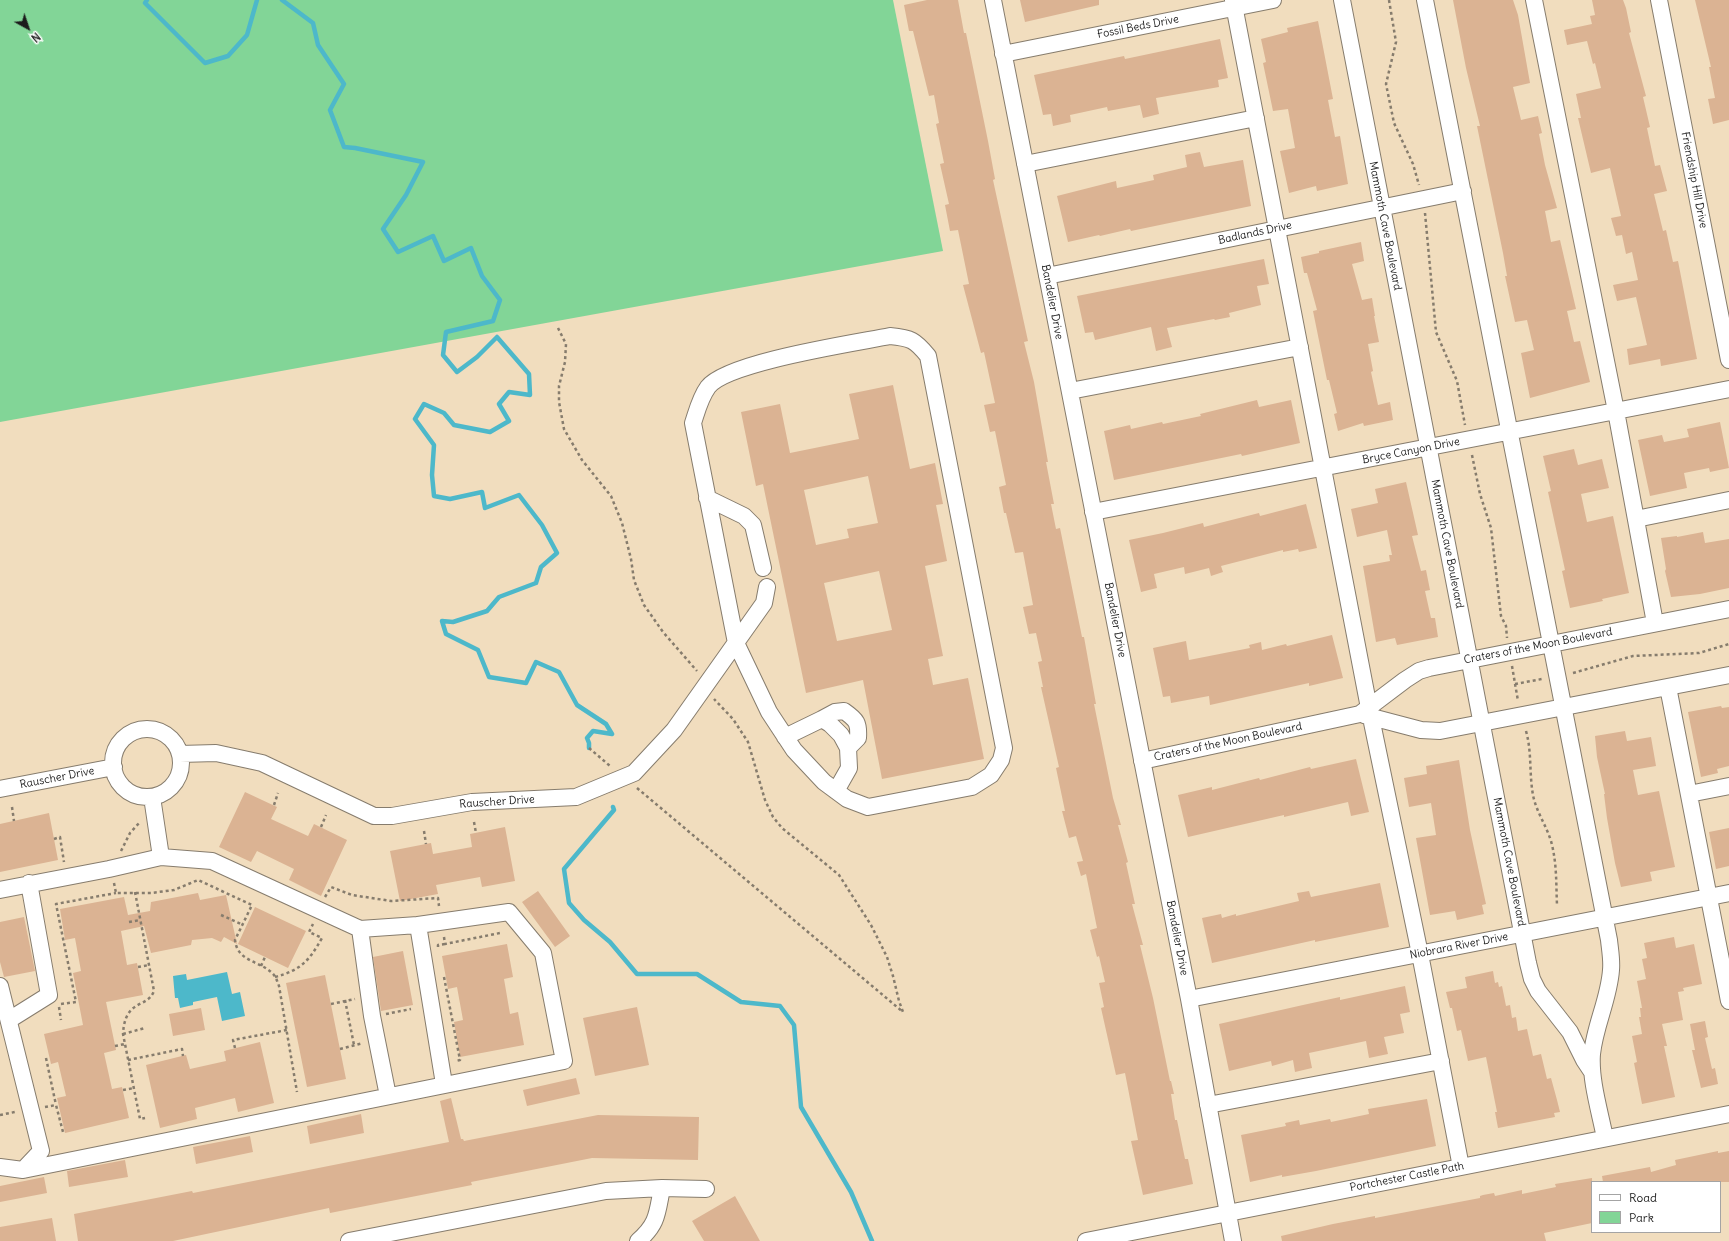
<!DOCTYPE html>
<style>
body{margin:0}
#map{position:relative;width:1729px;height:1241px;overflow:hidden;background:#f1ddbe;font-family:Delius,sans-serif}
canvas{display:block}
.legend{position:absolute;left:1591px;top:1181px;width:130px;height:52px;box-sizing:border-box;background:#fff;border:1px solid #a4a4a4;margin:0;padding:5px 7px;list-style:none;font-size:12px;color:#1c1c1c}
.legend li{display:flex;align-items:center;gap:8px;height:20px}
.legend b{width:20px;border:1px solid #a4a4a4}
.north{position:absolute;left:8px;top:8px;width:40px;height:40px;-webkit-text-stroke:3px #fff;paint-order:stroke;rotate:140deg;font-size:11px;font-weight:700;line-height:16px;text-align:center;color:#1c1c1c}
.north::after{content:'';display:block;margin:auto;width:14px;height:18px;background:#1c1c1c;clip-path:polygon(50% 0,100% 100%,50% 72%,0 100%)}
</style>
<div id="map">
<canvas width="1729" height="1241"></canvas>
<ul class="legend">
<li><b style="height:5px;background:#fff"></b>Road</li>
<li><b style="height:11px;background:#82d597"></b>Park</li>
</ul>
<div class="north">N</div>
</div>
<script>
const ctx = document.querySelector('canvas').getContext('2d');
ctx.lineJoin = 'round';
function paint(path, color) { ctx.fillStyle = color; ctx.fill(path, 'evenodd'); }
function strokePath(path, color, width, dash) { ctx.strokeStyle = color; ctx.lineWidth = width; ctx.lineCap = dash ? 'butt' : 'round'; ctx.setLineDash(dash || []); ctx.stroke(path); }
function label(font, color, halo, rows, align = 'center') {
  ctx.font = font + ' Delius,sans-serif'; ctx.lineWidth = 3; ctx.setLineDash([]); ctx.textBaseline = 'middle'; ctx.strokeStyle = halo; ctx.fillStyle = color; for (const [text, x, y, turn = 0] of rows) {
    ctx.save(); ctx.translate(x, y); ctx.rotate((+turn || 0) * Math.PI / 180); ctx.textAlign = isNaN(turn) ? turn : align; if (halo) ctx.strokeText(text, 0, 0); ctx.fillText(text, 0, 0); ctx.restore();
  }
}
paint(new Path2D(`
 M0,0H893L943,251L0,422Z`), '#82d597');
paint(new Path2D(`
 M227,972L232,994L240,992L245,1016L222,1021L217,997L193,1002V1005L180,1008L178,998H175L173,976L186,974L187,980Z`), '#4db8ca');
strokePath(new Path2D(`
 M147,0L145,3L205,63L228,56L247,35L257,0
 M282,0L313,23L318,45L344,84L330,110L344,147L355,148L423,162L406,195L383,229L398,252L433,236L444,261L471,248L482,276L500,300L493,321L446,332L443,355L457,372L477,357L497,337L529,374L530,395L509,392L499,404L509,421L490,432L454,425L444,413L424,404L415,419L434,445L432,475L434,496L450,499L482,492L485,508L519,495L542,525L557,553L541,567L536,583L499,597L487,611L453,622L442,621L446,634L478,650L489,677L526,683L536,662L559,672L577,705L606,724L612,734L593,731L587,738L589,743V748
 M613,807L614,810L564,869L569,903L584,920L610,942L637,974H697L741,1002L780,1006L794,1025L801,1107L851,1192L872,1241`), '#4db8ca', 4.5);
paint(new Path2D(`
 M927,0H958L964,33H966L988,141L995,179L993,180L1028,341L1024,342L1034,382L1048,462H1046L1054,504H1051L1056,529L1060,528L1082,637H1084L1096,704H1094L1113,798L1121,825H1118L1128,862L1126,863L1135,904H1132L1143,945H1140L1153,998L1170,1081H1171L1174,1094H1171L1175,1120H1177L1185,1159H1188L1193,1184L1143,1195L1131,1141L1138,1140L1125,1073L1116,1075L1101,1008L1104,1007L1099,983L1105,982L1099,956L1097,957L1090,930L1097,928L1086,874L1081,876L1077,862L1083,861L1076,836L1069,838L1062,811H1065L1056,768L1059,767L1041,687H1043L1038,662L1042,661L1036,633L1029,634L1023,607L1033,605L1023,552L1015,553L1006,513H1004L999,487L1006,485L995,431L990,432L984,405L995,403L984,352L981,353L963,285L969,284L958,230L950,231L945,205L949,204L940,164L944,163L936,124L939,123L934,95L929,96L913,31H909L904,5Z
 M1020,0H1099V5L1025,22Z
 M1453,0H1513L1518,15L1530,83L1513,87L1521,120L1538,116L1542,133L1539,134L1545,165L1557,208L1545,211L1551,242L1560,240L1576,309L1567,311L1574,342L1580,341L1590,382L1530,398L1521,353L1534,350L1527,320L1515,322L1505,276H1507L1503,253L1477,126H1480L1466,68Z
 M1592,0H1623L1626,8L1631,32L1629,33L1646,96L1643,97L1650,127L1647,128L1655,166L1660,165L1667,191L1654,194L1663,231L1666,230L1673,262L1678,261L1697,359L1661,366L1660,359L1629,365L1627,349L1647,345L1636,297L1617,301L1613,285L1638,280L1632,252L1626,254L1622,235L1616,236L1611,218L1621,216L1610,168L1591,173L1578,118H1581L1576,94L1601,88L1595,63L1593,64L1587,41L1567,45L1564,30L1592,24L1590,16L1595,15Z
 M1695,0H1729V120L1713,124L1708,99L1715,98L1709,67H1711Z
 M1318,21L1333,99L1328,100L1335,137L1340,136L1348,184L1317,191L1316,186L1289,193L1280,151L1295,148L1288,109L1273,111L1263,63L1266,62L1261,39L1288,32L1287,28Z
 M1220,39L1228,78L1218,80L1219,87L1156,98L1159,114L1143,118L1140,105L1108,111L1107,107L1070,115L1071,122L1053,126L1051,114L1043,115L1034,75L1124,56L1125,59Z
 M1200,152L1204,167L1243,160L1251,206L1131,231L1130,229L1100,236L1099,235L1068,242L1057,196L1116,181L1117,188L1154,180L1153,175L1187,167L1185,155Z
 M1361,242L1364,261L1352,264L1362,300L1372,298L1375,316H1374L1379,342L1368,344L1373,371L1371,372L1378,405L1390,402L1393,420L1364,426L1363,423L1338,431L1334,414L1337,413L1329,380H1327L1313,311L1317,310L1307,273H1304L1301,257L1319,253V251Z
 M1264,259L1269,284L1257,286L1261,305L1229,313L1230,317L1215,320L1214,319L1167,328L1172,347L1156,351L1151,327L1095,340L1093,332L1085,333L1077,296Z
 M893,385L910,469L935,463L943,504L936,505L947,561L925,566L943,656L928,659L933,685L968,678L984,759L882,779L863,680L806,693L763,484L756,486L741,412L780,404L790,453L859,439L849,394ZM868,476L878,523L847,529L849,538L816,545L804,490ZM879,571L892,630L837,641L824,583Z
 M1257,400L1259,407L1291,400L1300,443L1242,456L1241,454L1114,480L1104,431L1130,425L1131,429L1162,422L1163,424L1201,416L1200,414Z
 M1720,422L1729,468L1710,472L1709,468L1684,473L1687,488L1650,496L1638,440L1662,435L1664,442L1689,437L1687,429Z
 M1574,449L1578,465L1602,459L1609,488L1581,494L1587,522L1613,516L1629,593L1602,599L1603,601L1570,608L1562,571L1565,570L1548,492L1551,491L1543,456Z
 M1406,482L1418,535L1412,536L1421,571L1426,570L1430,590L1425,591L1431,618H1435L1438,637L1397,645L1395,638L1376,642L1363,566L1390,561L1389,555H1392L1387,530L1357,537L1351,509L1378,503L1375,489Z
 M1306,504L1317,548L1299,552L1298,549L1283,552V550L1221,566L1223,572L1211,576L1209,568L1185,574L1184,567L1154,574L1157,588L1141,592L1129,540L1163,533L1203,523L1204,527L1259,513L1260,516Z
 M1703,532L1705,543L1729,539V588L1700,594L1671,597L1665,571L1666,569L1661,538L1677,536V537Z
 M1332,635L1343,678L1309,686V683L1210,705L1209,696L1171,703L1170,696L1163,697L1153,648L1186,641L1189,660L1250,648L1249,645L1261,642L1262,650L1286,644L1287,646Z
 M1721,706L1722,708L1729,707V766L1717,769L1718,773L1701,777L1688,712Z
 M1625,731L1627,741L1651,737L1656,766L1633,770L1638,795L1659,791L1675,867L1650,872L1652,881L1621,887L1615,863L1607,818L1604,794H1605L1597,757L1595,736Z
 M1356,759L1369,812L1351,816L1348,802L1284,817V815L1188,837L1178,795L1212,787V790L1259,778L1260,780L1310,767L1311,769Z
 M1459,760L1470,830L1486,904L1482,905L1484,914L1457,920L1455,911L1430,915L1416,838L1436,835L1431,803L1409,807L1404,778L1427,774L1426,766Z
 M245,792L277,807L271,819L308,836L314,824L347,840L321,896L289,880L294,869L257,851L251,862L219,847Z
 M49,813L58,860L0,872V824Z
 M505,827L515,881L482,887L480,877L436,885L438,894L400,901L390,851L431,843L433,854L472,847L470,834Z
 M1729,828V866L1716,869L1709,832Z
 M1380,883L1389,927L1315,942V940L1212,963L1202,918L1221,914L1222,918L1236,914V916L1299,901L1297,893L1309,891L1311,897Z
 M538,891L570,936L555,947L522,902Z
 M198,893L200,900L226,895L237,944L224,937L221,942L212,938L192,940L191,945L151,953L144,926L121,931L127,965L137,963L143,995L106,1002L116,1050L104,1053L112,1089L122,1087L129,1118L65,1133L57,1098L66,1096L58,1062L51,1064L44,1034L83,1025L73,973L81,971L75,938L65,940L60,909L124,897L128,915L150,911L151,902Z
 M255,907L306,931L288,968L238,944Z
 M24,917L35,971L4,977L0,962V922Z
 M1674,937L1676,948L1694,944L1702,984L1683,988L1684,991L1678,992L1683,1020L1662,1024L1667,1046H1664L1675,1097L1642,1104L1634,1063L1637,1062L1632,1036L1642,1034L1639,1017H1641L1640,1008H1642L1637,981L1646,979L1642,959L1647,958L1644,943Z
 M507,944L513,977L504,979L510,1014L518,1012L524,1045L460,1057L454,1022L463,1020L457,987L448,989L442,956Z
 M403,951L413,1005L381,1011L373,957Z
 M1493,971L1495,983L1498,982L1499,987L1502,986L1506,1006L1510,1005L1512,1018L1516,1017L1518,1031L1527,1029L1533,1056L1541,1054L1547,1079L1551,1078L1557,1100L1560,1112L1554,1113L1555,1117L1498,1128L1495,1112H1497L1486,1057L1468,1061L1461,1030L1457,1031L1452,1008H1450L1446,992L1467,988L1465,977Z
 M325,975L346,1079L307,1087L286,983Z
 M1405,986L1410,1012L1400,1014L1404,1033L1384,1037L1388,1054L1369,1058L1366,1041L1309,1053L1312,1068L1295,1072L1293,1060L1272,1066L1271,1061L1229,1071L1219,1024L1303,1005L1340,997V1000Z
 M637,1007L649,1065L595,1076L583,1018Z
 M201,1008L205,1030L173,1036L169,1014Z
 M1705,1021L1708,1037L1705,1038L1712,1069L1715,1068L1718,1084L1701,1088L1692,1050H1695L1690,1024Z
 M260,1042L274,1103L238,1112L235,1098L195,1108L197,1119L160,1128L146,1065L186,1055L190,1069L226,1061L224,1051Z
 M576,1078L580,1094L527,1106L523,1090Z
 M451,1098L461,1139H463L464,1141L598,1115L699,1117L698,1160L592,1158L471,1182L472,1185L330,1213L329,1208L173,1241H78L74,1214L192,1191L193,1193L449,1142L440,1101Z
 M1427,1099L1436,1146L1316,1171L1282,1177V1175L1250,1182L1241,1135L1286,1126L1285,1123L1299,1120L1300,1125L1330,1119L1331,1122L1369,1114L1368,1109Z
 M361,1114L364,1133L310,1144L307,1126Z
 M250,1136L253,1152L196,1164L193,1147Z
 M1718,1151V1153L1729,1151V1182H1603L1602,1176L1650,1167L1651,1172L1676,1165L1675,1160Z
 M125,1160L128,1177L69,1187L67,1171Z
 M44,1177L47,1193L0,1202V1186Z
 M1592,1178V1223L1544,1233L1546,1241H1282L1281,1236L1333,1224L1375,1216V1218L1480,1198V1196L1483,1195L1494,1193L1495,1196L1522,1190V1194L1556,1187L1555,1184Z
 M735,1196L760,1241H704L692,1221Z
 M52,1218L56,1241H0V1227Z`), '#dbb393');
const minor = new Path2D(`
 M993,0L1189,999L1233,1241
 M1233,0L1369,708L1420,954L1461,1167
 M1342,0L1528,963L1532,979L1538,991L1570,1032L1584,1060L1592,1072
 M1425,0L1609,940C1610,950 1612,960 1611,970C1609,999 1595,1025 1592,1054C1590,1080 1600,1112 1605,1138
 M1534,0L1616,411L1655,623
 M1659,0L1729,360
 M1003,54L1273,0
 M1025,164L1256,118
 M1047,276L1463,191
 M890,336C911,338 915,340 928,356L1004,748L1001,760L991,775L972,787L868,807L847,799L824,782L794,750L769,712L736,643L693,423C697,411 700,398 708,387C727,362 855,343 890,336Z
 M1070,391L1300,347
 M707,498L744,516L753,525L763,568
 M1093,512L1729,389
 M1636,519L1729,500
 M1668,687L1729,1001
 M1364,715L1421,730L1440,731L1729,675
 M822,719L835,712L844,711C857,720 859,723 858,738L848,748
 M113 763a34 34 0 1 1 68 0a34 34 0 1 1-68 0Z
 M785,737L822,719L830,724L841,735L848,748L849,768L836,791
 M180,754L216,753L262,763L374,816H392L472,802L576,797L634,773L674,730L764,603L767,587
 M1142,761L1360,714L1405,680L1419,671L1429,668L1729,609
 M0,789L114,767
 M1689,794L1729,786
 M152,797L161,857
 M0,890L109,869L161,857L212,861L360,929L418,925L509,912L543,953L564,1061L23,1170
 M418,925L444,1084
 M360,929L372,1016L388,1096
 M0,986L41,1151L23,1170L0,1167
 M1189,999L1729,893
 M9,1020L49,995L29,883
 M1208,1105L1441,1061
 M349,1241L606,1191L662,1188L706,1189
 M638,1241C658,1224 657,1213 662,1188
 M1086,1241L1729,1114`);
strokePath(minor, '#867c6d', 18);
strokePath(new Path2D(`
 M1389,0L1396,42L1386,84L1394,123L1413,164L1419,185
 M1425,213L1436,332L1457,381L1465,425
 M558,328L566,344L565,362L559,386V402L564,429L582,460L611,496L622,523L631,559L634,580L644,605L663,632L697,671
 M1472,455L1480,494L1491,528L1501,616L1506,626L1507,638
 M1512,666L1518,701
 M1573,673L1633,656L1699,653L1729,644
 M1515,684L1542,679
 M1526,731C1532,752 1529,773 1533,795C1536,811 1546,825 1551,841C1557,863 1556,883 1557,905
 M589,748L610,766
 M637,788L903,1012L899,1001L893,976L887,957L871,925L839,875L782,828L773,817L765,800L748,742L733,719L714,699
 M274,805L278,793
 M12,807L14,821
 M474,822L476,833
 M321,827L326,815
 M424,831L426,844
 M54,839L60,837L64,862
 M121,851L130,833L140,822
 M114,883L116,893H151L174,890L198,880L252,905L235,940C237,961 259,961 271,972C276,976 277,981 279,986L297,1092
 M135,892L154,991C147,1009 125,998 123,1034L140,1119L145,1118
 M325,897L331,887L352,895L391,901L438,898L439,906
 M221,915L243,925
 M129,922L140,920
 M444,937L445,944L500,933
 M438,947V945L445,944
 M261,966L265,957
 M138,967L149,965
 M275,977C301,970 309,961 322,938L309,932L313,924
 M444,977L460,1060L456,1061
 M345,1000L354,1045
 M61,1004L76,1002L56,904L116,893
 M331,1004L355,999
 M59,1007L61,1020
 M386,1014L411,1009
 M123,1034L145,1028
 M115,1046L125,1044
 M235,1048L233,1040L287,1030
 M340,1049L363,1043
 M46,1058L56,1105
 M128,1060L182,1049L183,1056
 M123,1090L134,1088
 M45,1107L56,1105L63,1132
 M0,1115L15,1112`), '#867c6d', 2.5, [3, 3]);
strokePath(minor, '#fff', 16);
label('11px', '#1c1c1c', '#fff', [
 ["Fossil Beds Drive",1138,27,-11],
 ["Friendship Hill Drive",1694,180,79],
 ["Mammoth Cave Boulevard",1385,226,79],
 ["Badlands Drive",1255,233,-12],
 ["Bandelier Drive",1052,302,79],
 ["Bryce Canyon Drive",1411,451,-11],
 ["Mammoth Cave Boulevard",1447,544,79],
 ["Bandelier Drive",1115,620,79],
 ["Craters of the Moon Boulevard",1538,646,-11],
 ["Craters of the Moon Boulevard",1228,742,-12],
 ["Rauscher Drive",57,778,-11],
 ["Rauscher Drive",497,802,-4],
 ["Mammoth Cave Boulevard",1509,862,79],
 ["Bandelier Drive",1177,938,79],
 ["Niobrara River Drive",1459,946,-11],
 ["Portchester Castle Path",1407,1177,-11]
]);
</script>
